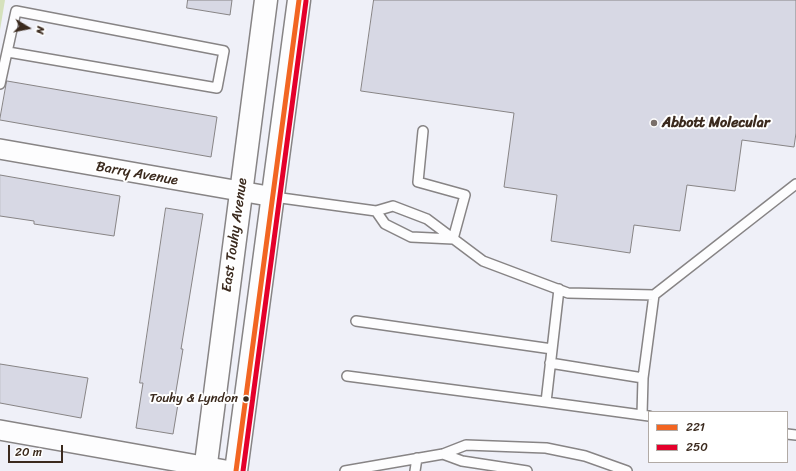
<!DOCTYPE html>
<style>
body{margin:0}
#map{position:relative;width:796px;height:471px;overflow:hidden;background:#eff0f8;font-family:Sriracha,sans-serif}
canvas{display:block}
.legend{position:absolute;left:648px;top:411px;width:140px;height:52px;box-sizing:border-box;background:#fff;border:1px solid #b1aaa5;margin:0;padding:5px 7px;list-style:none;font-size:12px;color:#3b2a1e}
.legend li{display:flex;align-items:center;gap:8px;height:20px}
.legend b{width:20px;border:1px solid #b1aaa5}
.north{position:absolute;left:8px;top:8px;width:40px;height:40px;-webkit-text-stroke:3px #fff;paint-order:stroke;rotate:100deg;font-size:11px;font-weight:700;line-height:16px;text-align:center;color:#3b2a1e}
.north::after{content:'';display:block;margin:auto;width:14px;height:18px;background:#3b2a1e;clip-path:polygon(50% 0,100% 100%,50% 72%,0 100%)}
.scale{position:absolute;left:8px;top:445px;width:55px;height:18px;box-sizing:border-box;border:2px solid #3b2a1e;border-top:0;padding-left:5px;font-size:12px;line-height:14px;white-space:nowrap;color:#3b2a1e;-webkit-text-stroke:3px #fff;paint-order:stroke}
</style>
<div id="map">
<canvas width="796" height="471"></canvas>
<ul class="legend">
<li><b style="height:5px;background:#f26522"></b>221</li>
<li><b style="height:5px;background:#e4002b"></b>250</li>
</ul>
<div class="north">N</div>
<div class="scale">20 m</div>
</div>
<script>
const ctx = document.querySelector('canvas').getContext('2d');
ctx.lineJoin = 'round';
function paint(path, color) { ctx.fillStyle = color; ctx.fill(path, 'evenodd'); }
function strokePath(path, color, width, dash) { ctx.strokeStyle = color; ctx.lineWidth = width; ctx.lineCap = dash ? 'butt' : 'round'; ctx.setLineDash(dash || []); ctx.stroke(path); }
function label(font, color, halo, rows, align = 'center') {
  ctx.font = font + ' Sriracha,sans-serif'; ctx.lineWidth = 4; ctx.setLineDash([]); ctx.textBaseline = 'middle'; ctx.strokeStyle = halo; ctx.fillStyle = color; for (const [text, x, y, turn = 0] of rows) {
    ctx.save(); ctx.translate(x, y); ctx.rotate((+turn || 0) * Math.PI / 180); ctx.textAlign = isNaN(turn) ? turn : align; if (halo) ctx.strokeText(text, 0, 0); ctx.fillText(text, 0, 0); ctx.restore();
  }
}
paint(new Path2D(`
 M0,0H5L0,30Z`), '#d5e1bc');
const building = new Path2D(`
 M188,0H232L230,15L187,8Z
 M374,0H796V133L794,147L742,140L735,191L687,185L680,231L634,225L630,253L551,241L557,195L504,187L514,113L361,91Z
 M7,81L217,117L211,157L0,120Z
 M0,175L120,196L114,236L34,224V221L0,216Z
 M166,208L203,214L181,349H183L175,397L179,398L173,434L136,428L143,383H140Z
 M0,364L88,378L81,418L0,403Z`);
paint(building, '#d7d8e4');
strokePath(building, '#878485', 1);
const lane = new Path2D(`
 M0,84L16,11L224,51L217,88L8,52
 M423,131L418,182L465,195L453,239
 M274,197L376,211L393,206L427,219L483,261L568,293L654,295L796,184
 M376,211L385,224L411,237L453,239
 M356,321L552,349
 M550,363L643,378
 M347,376L546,402L559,289
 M546,402L649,416
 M642,415L643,378L654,295
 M787,434L796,435
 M443,454L462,461L527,471
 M345,471L443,454L466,445L546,448L585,456L627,471
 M415,471L417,458`);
const street = new Path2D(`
 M0,149L274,197
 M0,430L231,471`);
const secondary = new Path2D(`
 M205,471L266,0
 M236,471L299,0`);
strokePath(lane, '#878485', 12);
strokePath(street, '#878485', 22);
strokePath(secondary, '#878485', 25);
strokePath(lane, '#fdfdfe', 9);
strokePath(street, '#fdfdfe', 19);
strokePath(secondary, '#fdfdfe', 22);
strokePath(new Path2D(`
 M236,471L299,0`), '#f26522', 5);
strokePath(new Path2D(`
 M243,471L306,1`), '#e4002b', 5);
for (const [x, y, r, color] of [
 [654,123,4,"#7a6f6a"],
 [246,399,3.5,"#3b2a1e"]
]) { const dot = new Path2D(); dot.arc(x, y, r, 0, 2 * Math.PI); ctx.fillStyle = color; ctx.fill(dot); strokePath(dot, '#fff', 1.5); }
label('13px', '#3b2a1e', '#fff', [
 ["Touhy & Lyndon",238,399]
], 'right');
label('bold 14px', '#3b2a1e', '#fff', [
 ["Abbott Molecular",662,123]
], 'left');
label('14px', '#3b2a1e', '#fff', [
 ["Barry Avenue",137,174,10],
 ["East Touhy Avenue",235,235,-82]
]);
</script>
